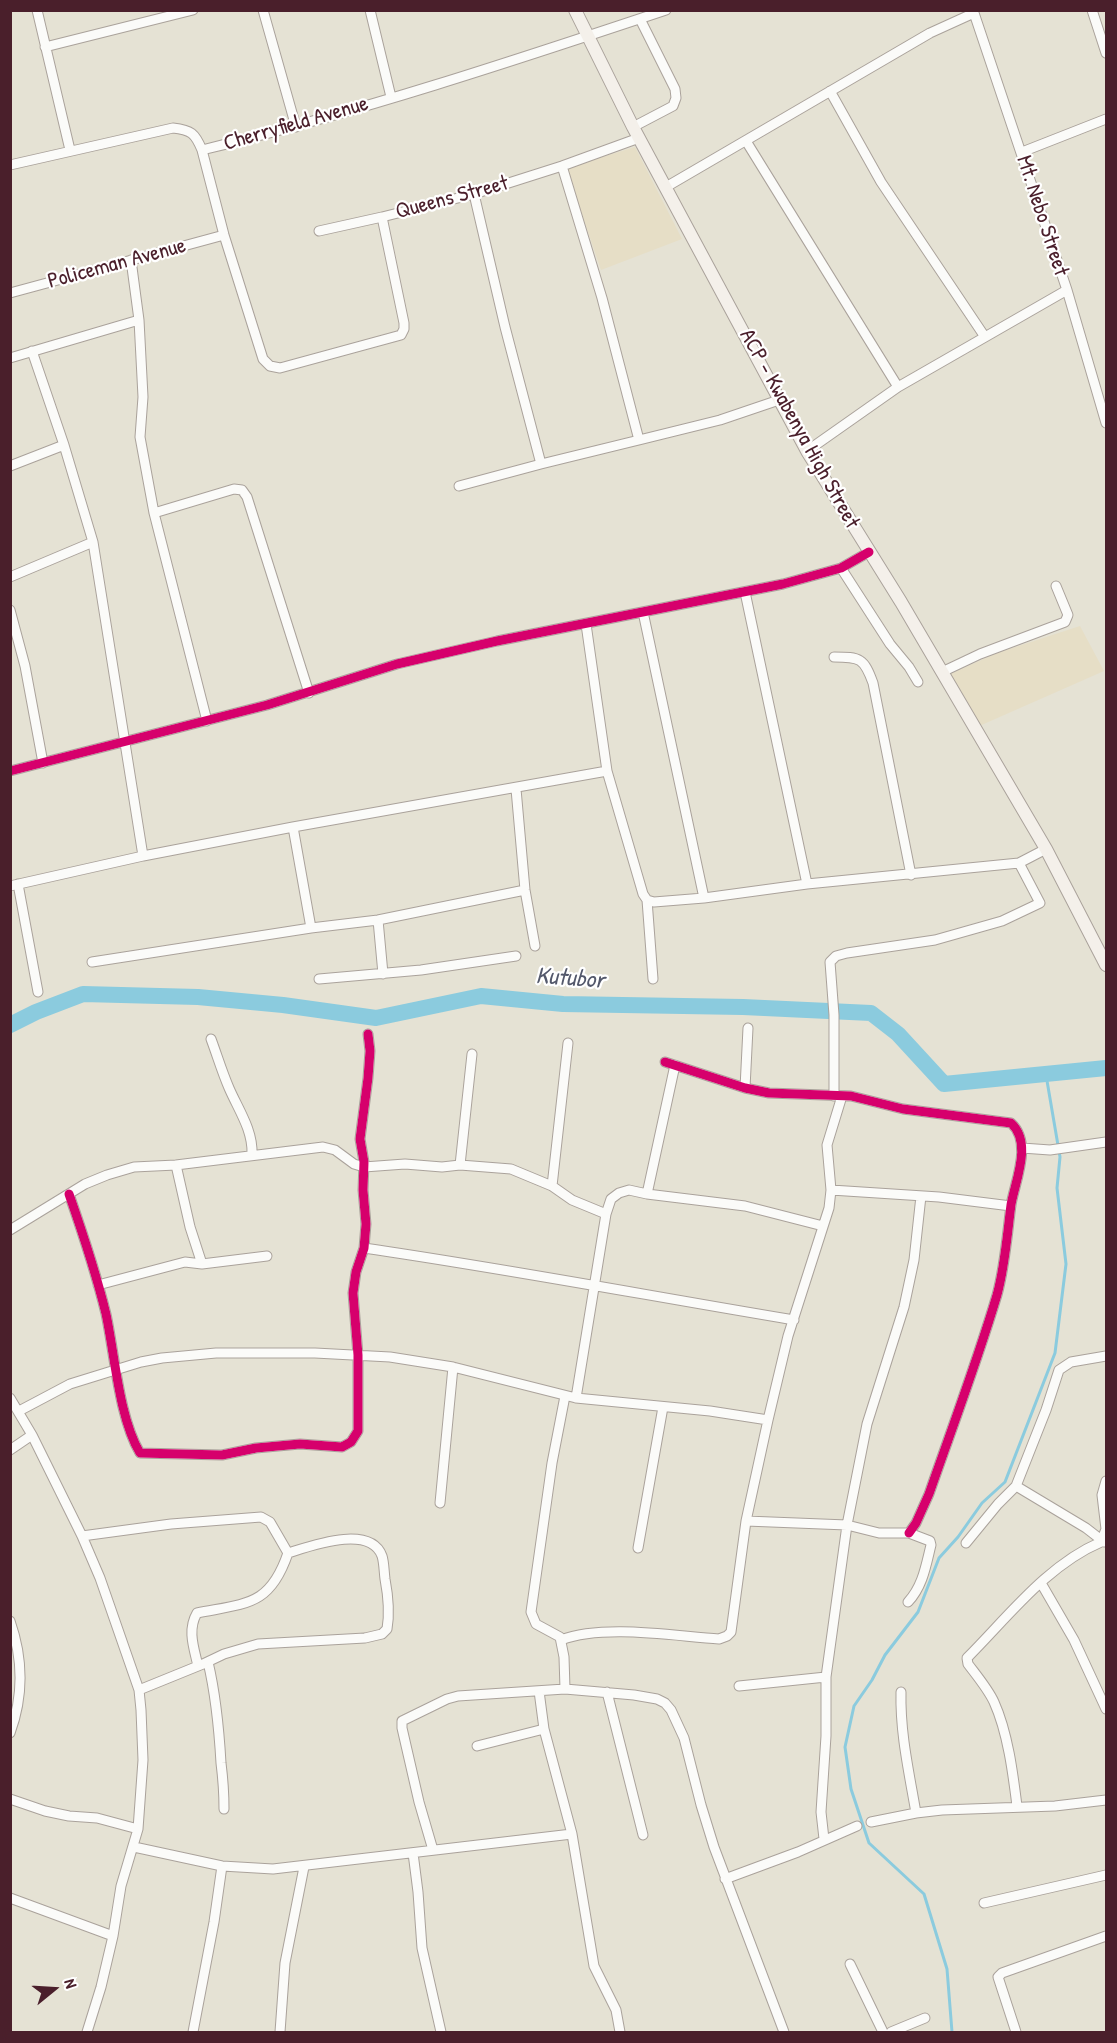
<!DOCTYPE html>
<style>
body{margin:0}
#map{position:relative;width:1117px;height:2043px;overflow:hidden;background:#e5e2d4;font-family:"Patrick Hand",sans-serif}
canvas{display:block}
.frame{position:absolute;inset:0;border:12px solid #4a1f2b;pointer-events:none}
.north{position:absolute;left:24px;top:1959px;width:60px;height:60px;-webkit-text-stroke:4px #fff;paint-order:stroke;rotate:72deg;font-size:16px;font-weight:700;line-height:24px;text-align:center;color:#4a1f2b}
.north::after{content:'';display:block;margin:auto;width:21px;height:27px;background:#4a1f2b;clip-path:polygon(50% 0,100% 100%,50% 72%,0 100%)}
</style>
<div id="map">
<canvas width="1117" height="2043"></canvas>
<div class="frame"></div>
<div class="north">N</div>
</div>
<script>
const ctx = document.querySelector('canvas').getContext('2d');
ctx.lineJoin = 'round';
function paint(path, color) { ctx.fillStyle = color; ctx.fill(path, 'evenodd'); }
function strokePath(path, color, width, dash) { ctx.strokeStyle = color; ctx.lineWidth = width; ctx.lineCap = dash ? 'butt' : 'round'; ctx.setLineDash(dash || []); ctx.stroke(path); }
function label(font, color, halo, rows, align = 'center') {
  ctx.font = font + ' "Patrick Hand",sans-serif'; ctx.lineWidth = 4.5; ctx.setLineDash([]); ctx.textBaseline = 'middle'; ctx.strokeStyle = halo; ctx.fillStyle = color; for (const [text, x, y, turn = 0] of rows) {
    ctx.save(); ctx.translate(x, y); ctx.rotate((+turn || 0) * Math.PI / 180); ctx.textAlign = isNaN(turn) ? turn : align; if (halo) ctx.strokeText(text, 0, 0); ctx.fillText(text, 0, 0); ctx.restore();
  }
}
paint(new Path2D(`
 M635,147L682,239L601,270L566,168Z
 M1080,626L1104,671L977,727L948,675L997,653Z`), '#e6dec6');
strokePath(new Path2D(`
 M952,2032L947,1969L924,1894L869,1843L851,1789L845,1747L854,1706L872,1680L885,1655L918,1612L939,1558L958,1537L982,1503L1005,1482L1055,1353L1066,1264L1057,1188L1060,1157L1046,1075`), '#8bcbde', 3);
strokePath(new Path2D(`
 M10,1025L36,1012L83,994L198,997L283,1005L376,1018L481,996L563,1004L743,1007L871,1013L898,1034L944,1084L1106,1068`), '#8bcbde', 16);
const minor = new Path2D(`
 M37,10L70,150
 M263,10L296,127
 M370,10L391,97
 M973,10L1067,290L1106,423
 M1092,10L1106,53
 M45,47L193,10
 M830,91L881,182L985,337
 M633,127L673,106L676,98L675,89L640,19
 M746,141L898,387
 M202,150L224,235L263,359L270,366L280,368L401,335L404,329V323L382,217L474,194L562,166L639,138
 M1022,152L1106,119
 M10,165L173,128C191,130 195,133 202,150C359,112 513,61 666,10
 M666,187L930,33L974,13
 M474,194L505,327L541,464L639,440L602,298L562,166
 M319,231L382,217
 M131,260L139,320L143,397L140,437L154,513L207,721
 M10,293L224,235
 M32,351L64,445L93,542L143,856
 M10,358L139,320
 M639,440L720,420L779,400
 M807,451L898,387L1067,290
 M10,466L64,445
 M459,486L541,464
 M154,513L234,489L242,490L247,497L309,693
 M841,568L890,644L909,667L918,682
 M10,577L93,542
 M745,592L807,884
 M10,610L25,666L43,763
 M643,612L704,898
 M586,624L607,771L643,894L647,900L653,979
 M834,657C860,657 864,658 873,683L911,875
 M942,672L980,654L1065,622L1068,615L1056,586
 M10,771L267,705L397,664L497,641L783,584L841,568L869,552
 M516,789L525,890L535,946
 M293,827L311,928
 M18,884L38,992
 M10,886L143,856L293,827L607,771
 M647,900L654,902L704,898L807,884L1019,863L1046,849
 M378,920L383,974
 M92,962L311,928L378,920L525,890
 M319,979L421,970L516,956
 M211,1039C217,1055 222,1072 229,1088C238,1109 253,1130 252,1154
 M665,1062L745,1088L769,1093L851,1096L903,1109L1011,1123C1033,1143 1015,1181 1011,1205C1007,1236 1005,1266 997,1295C977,1362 952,1428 929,1494L916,1523L909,1533
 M745,1088L748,1028
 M834,1096V1015L830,962L836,956L847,953L935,940L1002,921L1040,903L1019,863
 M1022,1148L1050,1150L1106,1142
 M176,1165L190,1227L202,1264
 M460,1165L472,1054
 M552,1186L568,1043
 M831,1190L939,1197L1011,1206
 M69,1194C83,1234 96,1273 106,1314C115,1356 119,1418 140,1453L222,1455L256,1448L300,1444L342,1447L351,1442L358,1431V1355L353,1293L356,1272L364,1248L366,1224L363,1190L364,1162L360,1139L368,1078L370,1051L368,1034
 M647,1194L675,1065
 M10,1230L85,1184L107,1175L134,1167L176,1165L323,1147L335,1150L354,1164L364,1167L405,1164L442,1167L460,1165L511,1169L552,1186L572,1200L606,1214
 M364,1248C508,1269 650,1296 794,1320
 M98,1285L185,1262L202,1264L267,1256
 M10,1398L32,1435L82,1536L100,1578L139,1690L141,1710L143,1760L138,1829L121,1886L113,1936L101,1987L87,2032
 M576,1398L606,1214L611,1199L619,1193L629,1190L647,1194L745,1206L823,1226
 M19,1411L70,1384L141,1362L162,1358L216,1353H315L390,1357L453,1367L576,1398L710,1411L768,1420
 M10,1450L32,1435
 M1016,1486L1086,1528L1104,1542
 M440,1503L453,1367
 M746,1521L847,1525L879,1533H909L930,1541L931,1545C926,1565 923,1586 908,1602
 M82,1536L171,1524L261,1517L270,1522L288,1553C270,1606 247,1603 197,1613C187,1630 194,1648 198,1666
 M966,1543L998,1504L1016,1486L1046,1410L1059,1370L1071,1362L1106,1356
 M638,1548L663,1407
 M1041,1583L1074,1640L1106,1709
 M10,1621C23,1658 24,1695 10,1733
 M561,1640C604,1624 673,1636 719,1639L727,1636L731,1632L746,1521L768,1420L788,1336L829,1208L831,1190L827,1145L842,1096
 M208,1662C216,1696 219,1728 221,1763C223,1779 224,1794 224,1809
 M739,1686L826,1677
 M565,1689L564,1657L560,1637L536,1624L531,1612L552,1463L565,1396
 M139,1690L203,1664L224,1654L258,1644L365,1638L382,1634L387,1629C390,1612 388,1595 385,1579C384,1571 384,1562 382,1556C370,1524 311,1546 288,1553
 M539,1691L544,1729L572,1834L594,1966L616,2010L620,2032
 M607,1692L643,1835
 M901,1692C900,1733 909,1772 916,1813
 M477,1746L544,1729
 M10,1799L45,1811L69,1816L97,1818L138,1829
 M1017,1806C1013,1774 1008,1733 994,1702C988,1689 977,1676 968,1664L967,1658C1008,1617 1047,1565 1101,1542L1106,1529L1102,1495L1106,1481
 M871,1822L916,1813L942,1810L1055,1806L1106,1800
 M824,1839L821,1812L826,1736V1677L847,1525L867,1424L904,1307L914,1260L921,1196
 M134,1847L222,1866L273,1869L572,1834
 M433,1850L419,1802L402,1728V1721L447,1699L458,1696L565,1689L634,1695L657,1699L665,1703L671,1710L684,1738L701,1805L714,1847L784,2032
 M413,1853L418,1892L422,1948L441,2032
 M725,1879L798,1852L857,1826
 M10,1898L113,1936
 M984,1903L1106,1875
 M850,1964L883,2032
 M193,2032L214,1922L222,1866
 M280,2032L285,1963L304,1867
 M891,2032L925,2018
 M1016,2032L998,1977L1002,1973L1106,1936`);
const secondary = new Path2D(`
 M575,10L633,127L807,451L901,602L1046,849L1106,965`);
strokePath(minor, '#aaa29b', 11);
strokePath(secondary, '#aaa29b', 14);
strokePath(minor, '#fbfbf9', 9);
strokePath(secondary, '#f4f0ea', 12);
strokePath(new Path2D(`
 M10,771L267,705L397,664L497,641L783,584L841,568L869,552
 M665,1062L745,1088L769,1093L851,1096L903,1109L1011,1123C1033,1143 1015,1181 1011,1205C1007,1236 1005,1266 997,1295C977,1362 952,1428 929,1494L916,1523L909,1533
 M69,1194C83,1234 96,1273 106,1314C115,1356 119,1418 140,1453L222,1455L256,1448L300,1444L342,1447L351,1442L358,1431V1355L353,1293L356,1272L364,1248L366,1224L363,1190L364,1162L360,1139L368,1078L370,1051L368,1034`), '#d6006c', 9);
label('22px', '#4a1f2b', '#fff', [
 ["Cherryfield Avenue",296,124,-16],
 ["Queens Street",452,198,-15],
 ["Mt. Nebo Street",1042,216,72],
 ["Policeman Avenue",117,264,-15],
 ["ACP - Kwabenya High Street",799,429,61]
]);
label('italic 24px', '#53586b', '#fff', [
 ["Kutubor",570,979,4]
]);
</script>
